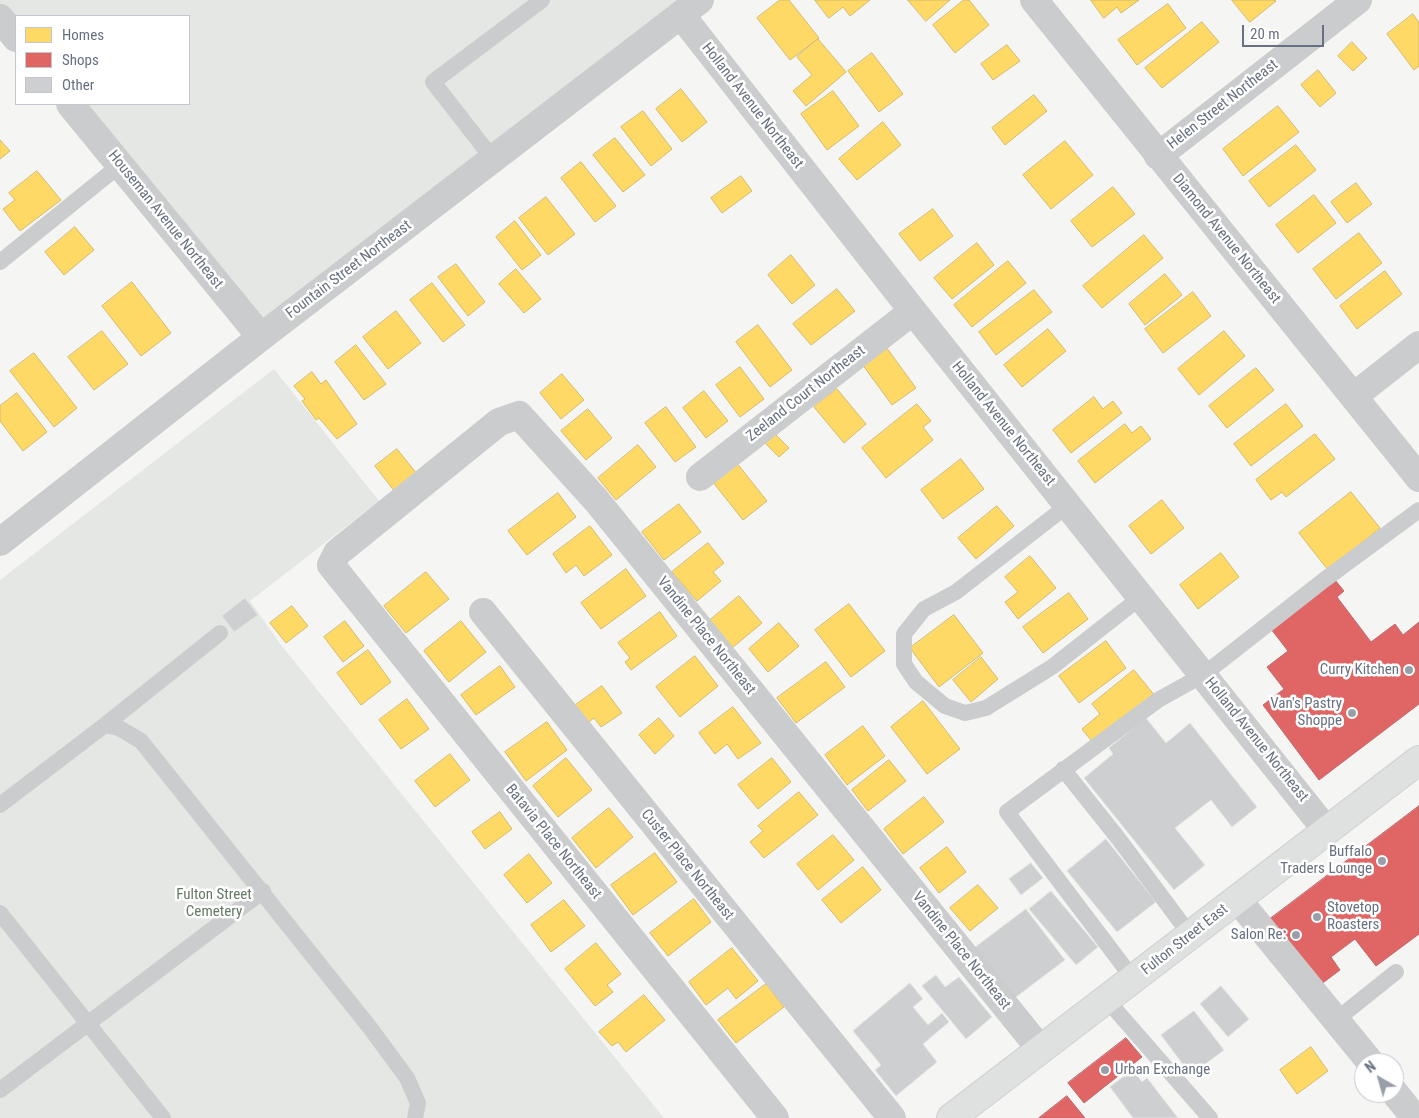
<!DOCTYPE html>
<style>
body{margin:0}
#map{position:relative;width:1419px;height:1118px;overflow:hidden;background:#f5f5f4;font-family:"Roboto Condensed",sans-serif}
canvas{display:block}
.legend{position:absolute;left:15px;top:15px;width:175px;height:90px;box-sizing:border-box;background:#fff;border:1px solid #c3c6cd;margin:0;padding:6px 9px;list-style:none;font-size:15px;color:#687181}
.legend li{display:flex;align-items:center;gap:10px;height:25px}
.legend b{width:25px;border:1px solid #c3c6cd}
.north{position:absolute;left:1354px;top:1053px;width:50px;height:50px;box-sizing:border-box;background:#fff;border:1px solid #c3c6cd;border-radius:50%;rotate:322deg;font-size:14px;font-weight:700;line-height:20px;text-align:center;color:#687181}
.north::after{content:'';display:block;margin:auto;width:18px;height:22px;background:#999fa9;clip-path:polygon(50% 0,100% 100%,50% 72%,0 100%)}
.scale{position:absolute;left:1242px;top:25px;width:82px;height:22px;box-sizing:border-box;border:2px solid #687181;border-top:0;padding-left:6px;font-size:15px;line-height:18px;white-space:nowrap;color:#687181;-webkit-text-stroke:4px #fff;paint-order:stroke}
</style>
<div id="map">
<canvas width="1419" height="1118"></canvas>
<ul class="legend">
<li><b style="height:14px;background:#ffd966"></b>Homes</li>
<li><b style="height:14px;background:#e06666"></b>Shops</li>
<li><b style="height:14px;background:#cecfd0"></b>Other</li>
</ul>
<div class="north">N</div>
<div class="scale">20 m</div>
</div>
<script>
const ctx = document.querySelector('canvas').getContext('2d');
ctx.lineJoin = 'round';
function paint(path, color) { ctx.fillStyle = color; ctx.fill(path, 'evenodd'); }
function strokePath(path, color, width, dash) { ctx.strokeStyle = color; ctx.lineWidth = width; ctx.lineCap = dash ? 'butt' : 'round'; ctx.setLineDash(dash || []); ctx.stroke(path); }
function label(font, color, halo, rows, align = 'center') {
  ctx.font = font + ' "Roboto Condensed",sans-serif'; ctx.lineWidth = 5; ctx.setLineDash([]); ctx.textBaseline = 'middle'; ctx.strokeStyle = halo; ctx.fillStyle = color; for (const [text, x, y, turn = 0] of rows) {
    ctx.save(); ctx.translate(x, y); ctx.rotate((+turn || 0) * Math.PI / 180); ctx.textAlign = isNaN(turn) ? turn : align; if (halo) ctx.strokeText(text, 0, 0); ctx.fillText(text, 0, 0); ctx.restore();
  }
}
paint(new Path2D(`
 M0,0H700L261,337L70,104H189V16H16V38L0,18Z
 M274,369L379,501L250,601L281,645L664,1118H0V580Z`), '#e4e7e3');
const homes = new Path2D(`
 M780,0H789L819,38L790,60L757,18Z
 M815,0H870L850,16L843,7L829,18Z
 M908,0H950L926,21Z
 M964,0H969L989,25L955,53L933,25Z
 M1091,0H1139L1121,13L1117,7L1104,18Z
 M1232,0H1275L1276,1L1250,22Z
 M1168,4L1186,28L1137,65L1118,40Z
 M1413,14L1419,23V66L1414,70L1387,34Z
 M1202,22L1219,42L1162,88L1145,68Z
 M818,39L846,72L806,106L793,91L812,75L797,57Z
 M1352,42L1367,58L1353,71L1338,56Z
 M1007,45L1020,61L993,80L981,64Z
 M872,53L903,94L879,112L848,71Z
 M1318,70L1336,93L1320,107L1301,85Z
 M681,89L707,122L682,142L656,109Z
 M833,91L859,126L827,150L801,114Z
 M1034,95L1047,111L1005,145L992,128Z
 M1278,106L1299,132L1243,176L1223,149Z
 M643,111L672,149L651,166L621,127Z
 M883,122L901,145L857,180L839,159Z
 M615,138L645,175L623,192L593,155Z
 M0,140L10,151L0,159Z
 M1065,141L1093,175L1051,209L1023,175Z
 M1296,145L1316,170L1269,207L1249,181Z
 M581,162L616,206L595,222L561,178Z
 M37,171L61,200L20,231L3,209L15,200L9,193Z
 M741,176L752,191L722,213L711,198Z
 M1356,183L1372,204L1347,223L1331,202Z
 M1113,187L1135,214L1092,247L1071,221Z
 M1314,195L1336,223L1298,253L1276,225Z
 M546,197L575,234L548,255L519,218Z
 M933,209L953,236L920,261L899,234Z
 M515,221L541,255L522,270L496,237Z
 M75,227L94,250L64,275L45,252Z
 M1359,233L1382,263L1336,299L1313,269Z
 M1144,235L1163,258L1102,308L1083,286Z
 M977,243L994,265L952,299L934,278Z
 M791,255L815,285L792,304L768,275Z
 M1008,261L1026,283L972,327L954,305Z
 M456,264L485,302L468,316L438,277Z
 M516,269L541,299L524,313L499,284Z
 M1385,271L1402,294L1357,329L1340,306Z
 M1165,274L1182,295L1145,325L1129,304Z
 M132,282L171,333L141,356L102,306Z
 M432,283L465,325L443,342L410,300Z
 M837,289L855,311L811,345L793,324Z
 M1034,290L1052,312L996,355L979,332Z
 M1193,292L1211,316L1163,353L1145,329Z
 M396,311L421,343L388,369L363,337Z
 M758,325L792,370L770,387L736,342Z
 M1048,329L1066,351L1022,387L1004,365Z
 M102,331L128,364L94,390L68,357Z
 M1224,331L1245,356L1199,395L1178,369Z
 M356,345L386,384L364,400L335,362Z
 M886,347L916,388L892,405L862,364Z
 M34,353L77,408L54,427L10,371Z
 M740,367L764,399L740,417L716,385Z
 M1256,368L1274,390L1227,428L1209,406Z
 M312,372L321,384L326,380L357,424L337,439L319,418L316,420L302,401L305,399L294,386Z
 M562,374L584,400L561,419L540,393Z
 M837,389L866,424L844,443L814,407Z
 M704,391L728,421L706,438L683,408Z
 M17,393L47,432L23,451L0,421V406Z
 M1094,397L1103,409L1113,401L1122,413L1071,453L1053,430Z
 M917,404L931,421L923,427L933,440L886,478L862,448Z
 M1286,404L1303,426L1251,466L1234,444Z
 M666,407L696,447L675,462L645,423Z
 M588,409L612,438L586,460L561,431Z
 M1125,424L1132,433L1141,426L1151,439L1095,483L1078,461Z
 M775,434L789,448L779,457L765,443Z
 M1315,434L1335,459L1286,497L1282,492L1271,500L1256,480Z
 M638,445L656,467L616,500L598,478Z
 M397,449L417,474L395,492L375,466Z
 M961,459L984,489L943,519L921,490Z
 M736,462L767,501L743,520L712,481Z
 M1351,492L1380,528L1328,570L1299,533Z
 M558,493L576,517L527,555L508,531Z
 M1162,500L1184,528L1151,554L1129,526Z
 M679,504L701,532L664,560L642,532Z
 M997,506L1014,526L976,559L958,538Z
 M590,526L612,555L584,576L576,565L566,573L553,554Z
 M708,543L724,563L713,572L721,581L697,601L672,572Z
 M1221,553L1239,577L1198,609L1180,585Z
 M1030,556L1056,588L1018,619L1005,602L1018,592L1005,577Z
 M626,569L646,596L601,629L581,603Z
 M426,572L449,599L406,633L384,606Z
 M1069,593L1088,619L1043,653L1023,627Z
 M739,596L762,623L732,648L709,621Z
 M849,604L885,651L851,677L815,630Z
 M292,606L308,626L286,643L270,623Z
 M660,612L677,636L631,670L625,662L630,658L618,643Z
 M954,615L983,653L939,687L910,648Z
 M345,621L364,646L343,662L324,637Z
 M461,621L486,652L449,682L424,651Z
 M779,623L799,646L768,672L749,649Z
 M1106,641L1126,668L1079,703L1059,676Z
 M368,650L391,682L361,705L337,673Z
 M695,656L718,686L680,717L656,687Z
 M981,657L998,679L971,702L953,680Z
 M826,662L845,687L796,723L777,698Z
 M500,666L515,687L476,715L461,695Z
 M1134,670L1155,696L1095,745L1082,729L1100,714L1092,704Z
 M602,686L622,713L601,727L594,718L582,727L570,709Z
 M407,699L429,729L401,749L379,720Z
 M923,701L960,749L927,774L891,727Z
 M733,707L761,743L738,759L727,744L715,754L699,733Z
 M659,718L674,736L655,754L639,735Z
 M547,722L567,750L526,781L505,752Z
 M863,726L885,756L847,785L825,755Z
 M450,754L470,780L435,807L415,781Z
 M566,758L592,790L558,817L533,786Z
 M772,758L791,782L758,809L738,785Z
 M889,760L906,781L868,811L852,790Z
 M799,792L818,815L764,858L750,842L763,831L758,826Z
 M924,797L944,822L903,854L884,829Z
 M609,808L633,837L596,868L572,838Z
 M500,812L512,829L485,849L472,832Z
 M833,835L854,860L818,890L797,864Z
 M947,847L966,872L939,893L920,868Z
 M655,853L677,882L633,915L611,885Z
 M529,854L552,883L527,903L504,875Z
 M863,867L881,890L841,923L822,900Z
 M978,885L998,908L970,931L950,908Z
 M694,899L711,922L668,956L650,933Z
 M564,900L585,926L551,952L531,925Z
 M596,943L621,974L607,985L613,992L595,1006L565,969Z
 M732,948L758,981L736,999L728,988L706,1005L689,982Z
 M766,984L784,1007L736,1043L718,1020Z
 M644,995L665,1020L626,1052L618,1042L612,1046L599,1032Z
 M1311,1047L1328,1071L1297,1094L1280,1070Z`);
paint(homes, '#ffd966');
strokePath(homes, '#d2ba6e', 1);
const shops = new Path2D(`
 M1335,580L1344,591L1337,597L1371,642L1395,624L1403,635L1419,622V704L1319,780L1263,705L1284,689L1267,667L1288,651L1271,629Z
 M1419,806V934L1376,966L1355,939L1331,957L1340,970L1316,988L1266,922Z
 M1126,1038L1142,1057L1084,1103L1068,1083Z
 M1067,1096L1085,1118H1039Z`);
paint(shops, '#e06666');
strokePath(shops, '#bc696e', 1);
const building = new Path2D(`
 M245,598L258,615L234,632L222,616Z
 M1146,718L1166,743L1190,723L1257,807L1232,827L1211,800L1175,828L1205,865L1174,890L1084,778L1113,754L1109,748Z
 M1106,839L1156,902L1117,932L1067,871Z
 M1031,863L1043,878L1021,895L1009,879Z
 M1051,891L1098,947L1076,965L1029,909Z
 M1026,909L1065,960L1012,1000L973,949Z
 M936,975L945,987L959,977L992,1017L966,1039L922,986Z
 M910,983L923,999L913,1007L928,1025L942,1013L949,1022L923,1044L937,1062L896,1096L875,1070L881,1065L853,1031Z
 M1221,986L1249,1019L1228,1037L1200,1004Z
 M1194,1011L1224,1050L1191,1075L1161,1035Z
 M1133,1070L1142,1082L1147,1078L1178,1118H1133L1110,1087Z`);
paint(building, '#cecfd0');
strokePath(building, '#e4e4e4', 1);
const primary = new Path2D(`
 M951,1118L1419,760`);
strokePath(primary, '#d1d1d2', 30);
strokePath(new Path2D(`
 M493,159L433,82L542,0
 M0,262L120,165
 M1068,505L956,592L924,609L904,634V664L916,682L945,706L965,713L986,708L1052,667L1141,597
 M105,725L220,633
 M1063,769L1118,838L1191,936
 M0,805L105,725L119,728L141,741L371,1029L407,1078L418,1103L415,1118
 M0,913L163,1118
 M1134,980L1007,812L1158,700L1203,675L1324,580L1419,510
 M1107,1000L1210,1118
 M1336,1020L1396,972
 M0,1090L263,891`), '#cbcccd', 16);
strokePath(new Path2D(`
 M681,15L913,311L1327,831
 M0,18L16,38
 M70,104L261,337
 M1158,156L1358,0
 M1354,396L1419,345
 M700,477L913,311
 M483,612L892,1118
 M1238,900L1371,1063
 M1394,1092L1415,1118
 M775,1118L331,565L337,553L499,422L519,415L596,500L1041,1050`), '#cbcccd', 28);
strokePath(new Path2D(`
 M1034,0L1419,478
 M0,542L261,337L700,0`), '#cbcccd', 28);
strokePath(primary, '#dfe0e0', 28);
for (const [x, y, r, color] of [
 [1409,670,5,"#999fa9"],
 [1352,713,5,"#999fa9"],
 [1382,861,5,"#999fa9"],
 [1317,917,5,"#999fa9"],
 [1296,935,5,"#999fa9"],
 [1105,1070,5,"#999fa9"]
]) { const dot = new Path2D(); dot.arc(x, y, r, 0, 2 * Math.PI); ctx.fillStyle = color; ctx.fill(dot); strokePath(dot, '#fff', 2); }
label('15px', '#687181', '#fff', [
 ["Helen Street Northeast",1223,105,-38],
 ["Holland Avenue Northeast",752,106,52],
 ["Houseman Avenue Northeast",165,220,51],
 ["Diamond Avenue Northeast",1226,239,51],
 ["Fountain Street Northeast",349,270,-37],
 ["Zeeland Court Northeast",806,394,-38],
 ["Holland Avenue Northeast",1003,424,51],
 ["Vandine Place Northeast",706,636,51],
 ["Holland Avenue Northeast",1256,740,51],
 ["Batavia Place Northeast",553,842,51],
 ["Custer Place Northeast",687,865,51],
 ["Fulton Street East",1185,940,-38],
 ["Vandine Place Northeast",961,951,51]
]);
label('15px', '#687181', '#fff', [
 ["Curry Kitchen",1399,670],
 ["Van's Pastry",1342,704],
 ["Shoppe",1342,721],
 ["Buffalo",1372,852],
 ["Traders Lounge",1372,869],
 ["Stovetop",1327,908,"left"],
 ["Roasters",1327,925,"left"],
 ["Salon Re:",1286,935],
 ["Urban Exchange",1115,1070,"left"]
], 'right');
label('15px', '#667966', '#fff', [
 ["Fulton Street",214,895],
 ["Cemetery",214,912]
]);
</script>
